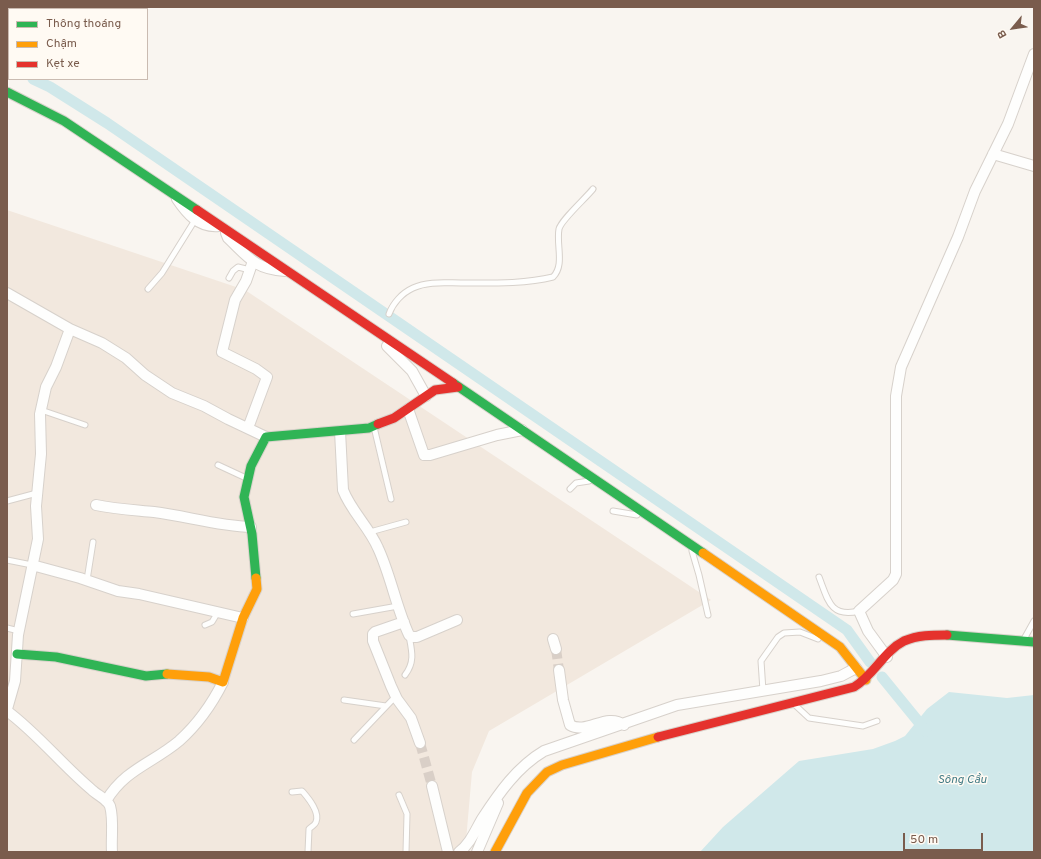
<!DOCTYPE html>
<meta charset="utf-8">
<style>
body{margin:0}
#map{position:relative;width:1041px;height:859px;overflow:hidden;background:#f9f5f0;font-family:Overpass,sans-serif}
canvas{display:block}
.frame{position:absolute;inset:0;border:8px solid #7a5c4d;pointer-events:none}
.legend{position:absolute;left:8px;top:8px;width:140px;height:72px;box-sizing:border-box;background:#fffaf3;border:1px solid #cabbb1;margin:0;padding:5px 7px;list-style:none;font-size:12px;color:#7a5c4d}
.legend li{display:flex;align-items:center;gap:8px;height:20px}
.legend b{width:20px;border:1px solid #cabbb1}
.north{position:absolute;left:993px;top:8px;width:40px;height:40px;-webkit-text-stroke:3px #fffaf3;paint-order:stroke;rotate:241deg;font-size:11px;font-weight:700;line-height:16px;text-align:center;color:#7a5c4d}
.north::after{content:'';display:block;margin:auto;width:14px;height:18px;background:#7a5c4d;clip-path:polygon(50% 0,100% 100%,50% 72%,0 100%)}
.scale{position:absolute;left:903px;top:833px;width:80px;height:18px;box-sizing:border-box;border:2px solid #7a5c4d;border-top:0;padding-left:5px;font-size:12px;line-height:14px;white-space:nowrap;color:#7a5c4d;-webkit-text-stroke:3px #fffaf3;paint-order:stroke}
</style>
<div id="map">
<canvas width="1041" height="859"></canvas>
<div class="frame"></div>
<ul class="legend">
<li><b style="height:5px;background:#30b455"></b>Thông thoáng</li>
<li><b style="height:5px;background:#ff9f0a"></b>Chậm</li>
<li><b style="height:5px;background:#e5322d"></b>Kẹt xe</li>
</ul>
<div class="north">B</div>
<div class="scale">50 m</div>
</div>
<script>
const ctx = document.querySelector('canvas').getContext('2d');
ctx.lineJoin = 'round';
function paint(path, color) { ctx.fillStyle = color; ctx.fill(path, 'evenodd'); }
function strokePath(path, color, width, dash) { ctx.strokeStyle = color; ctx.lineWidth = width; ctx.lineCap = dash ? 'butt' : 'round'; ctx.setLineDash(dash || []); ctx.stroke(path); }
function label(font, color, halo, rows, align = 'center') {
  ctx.font = font + ' Overpass,sans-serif'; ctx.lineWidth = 3; ctx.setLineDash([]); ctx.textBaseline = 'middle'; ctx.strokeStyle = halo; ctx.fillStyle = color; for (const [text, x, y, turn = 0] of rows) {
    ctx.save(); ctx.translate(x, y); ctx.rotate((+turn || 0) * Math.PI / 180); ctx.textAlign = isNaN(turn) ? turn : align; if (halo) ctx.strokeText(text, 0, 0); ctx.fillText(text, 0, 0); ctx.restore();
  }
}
paint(new Path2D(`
 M7,210L245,290L711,600L489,731L472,772L465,852H7Z`), '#f2e8de');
paint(new Path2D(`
 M949,692L1007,698L1034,695V852H700L723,827L799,761L873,749L895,741L905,736L927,709Z`), '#d0e8ea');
strokePath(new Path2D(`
 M7,67L9,68
 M33,79L50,87L107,123L847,630L870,662
 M882,677L926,731`), '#d0e8ea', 11);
strokePath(new Path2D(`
 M556,649L559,670
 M420,743L432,786`), '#d9cfc7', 10, [10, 5]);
const lane = new Path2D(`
 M229,278L233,271L238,267L250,270
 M148,289L162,273L195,220
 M389,314C393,303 402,293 413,288C428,281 445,283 461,283C490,283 525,284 553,277C565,265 556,245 559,229C561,220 586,198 593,189
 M41,410L85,425
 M374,427L391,499
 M218,465L246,478
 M570,489L576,483L589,481
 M7,501L37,493
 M613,511L637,515
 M370,532L406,522
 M692,551L699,575L708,615
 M7,560L32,565
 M819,577C828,600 830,618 859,611
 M87,580L93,542
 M353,614L398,606
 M205,625L212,622L218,612
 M7,628L19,631
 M1024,639L1034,621
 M405,675C415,662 412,651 409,636
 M763,691L761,661L778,637L784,633L800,632L818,639
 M344,700L386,706
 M795,705L809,718L863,726L877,721
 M354,740L396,696
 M292,792L302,791L303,792C309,799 320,812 316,822C315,825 311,827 309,829L308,852
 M399,795L407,814L406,852`);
const street = new Path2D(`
 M993,154L1034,166
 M177,199C187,214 199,228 219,226
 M226,233L228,238C249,258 255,269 285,271
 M7,293L70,329L56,367L46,387L40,414L41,454L36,506L38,539L18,635L15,681L7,709
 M70,329L102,343L126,358L145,375L172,393L204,406L228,419L266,437
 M387,346L412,371L426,396
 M408,409L424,455H430L497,435L522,430
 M248,428L267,377L256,369L222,352L235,300L246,281L253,261
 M340,431L343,490C351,511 369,527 378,548C391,576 396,607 409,635L412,637H417L457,620
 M96,505C115,509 134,510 154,512C186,516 218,526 251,527
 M32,565L80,578L118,591L139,594L243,618
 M404,622L375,632L373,634V641L391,686L397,699L411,718L420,743
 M553,639L556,649
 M887,657L868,631L859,611L893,580L896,574V396L901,367L958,237L975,191L1008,124L1034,54
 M559,670L563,700L570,725C587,735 606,712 624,725
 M7,711C38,734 62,765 92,790C97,795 107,799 110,806C114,819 111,838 112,852
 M432,786L448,852
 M106,801C125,769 153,763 179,741C198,724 212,704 223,682
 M459,852C470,844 475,831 482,819C499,793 517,767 544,751L677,705L821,681L841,676L856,668
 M477,852L498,803`);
const fast = new Path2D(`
 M7,92L64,121L197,210
 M453,383L703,553
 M256,578L252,534L244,497L251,466L266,437L369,428L378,424
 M947,635L1034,642
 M17,654L56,657L146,676L167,674`);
const slow = new Path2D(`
 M703,553L840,647L866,680
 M167,674L209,677L223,682L243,618L257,589L256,578
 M495,852L527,793L547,772L562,765L658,737`);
const jam = new Path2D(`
 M197,210L453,383
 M378,424L394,418L435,390L458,387
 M658,737L854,687C874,675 884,651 904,641C918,635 932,635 947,635`);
strokePath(lane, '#d7d1cb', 7);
strokePath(street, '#d7d1cb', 12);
strokePath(fast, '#d9d2cb', 11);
strokePath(slow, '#d9d2cb', 11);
strokePath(jam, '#d9d2cb', 11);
strokePath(lane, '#fefefd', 5);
strokePath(street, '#fefefd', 10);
strokePath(fast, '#30b455', 9);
strokePath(slow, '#ff9f0a', 9);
strokePath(jam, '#e5322d', 9);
label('italic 12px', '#437c86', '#fffaf3', [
 ["Sông Cầu",962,781]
]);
</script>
